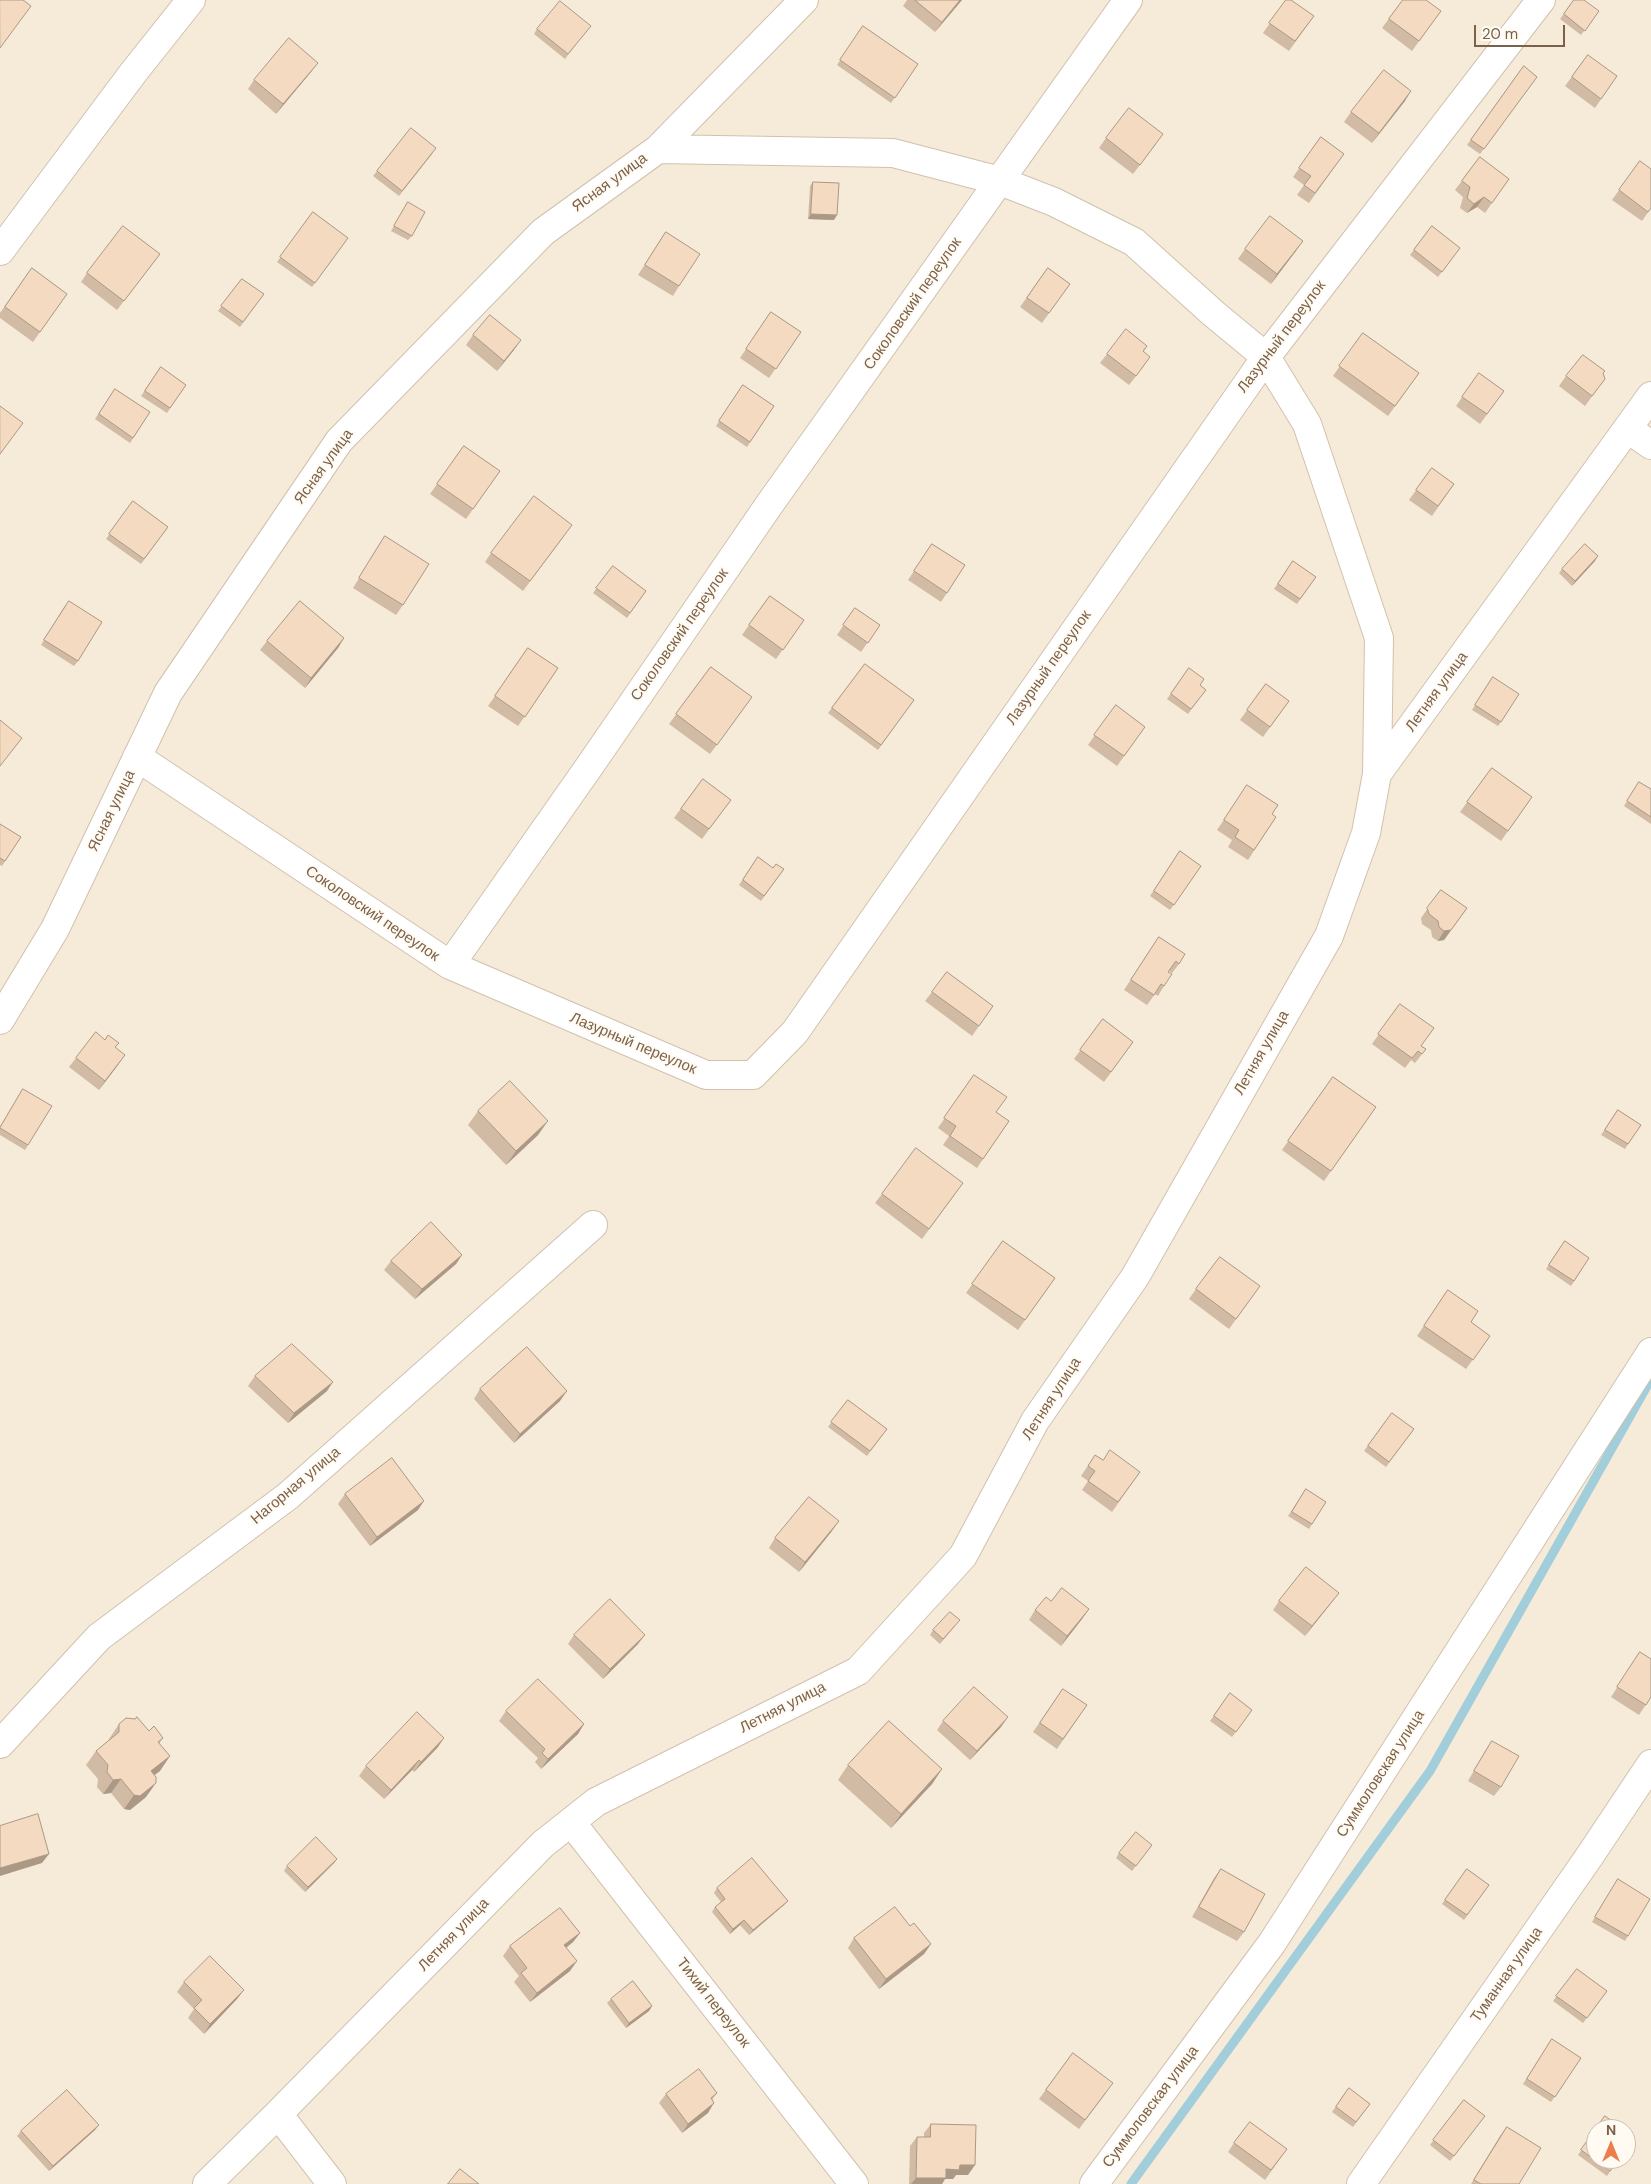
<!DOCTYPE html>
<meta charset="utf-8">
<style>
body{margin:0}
#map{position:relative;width:1651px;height:2184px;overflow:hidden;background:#fdf8ea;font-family:"DM Sans",sans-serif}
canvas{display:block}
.north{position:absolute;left:1586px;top:2119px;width:50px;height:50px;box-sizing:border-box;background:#fffbf2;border:1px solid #cabdaf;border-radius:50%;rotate:0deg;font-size:14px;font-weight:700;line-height:20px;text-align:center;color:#7b614b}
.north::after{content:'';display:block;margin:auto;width:18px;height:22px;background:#eb7e4b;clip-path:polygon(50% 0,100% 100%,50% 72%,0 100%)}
.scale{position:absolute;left:1474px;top:25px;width:91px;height:22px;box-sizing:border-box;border:2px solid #7b614b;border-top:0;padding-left:6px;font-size:15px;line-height:18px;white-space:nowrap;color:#7b614b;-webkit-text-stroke:4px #fffbf2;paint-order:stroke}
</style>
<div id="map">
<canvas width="1651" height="2184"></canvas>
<div class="north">N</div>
<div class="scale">20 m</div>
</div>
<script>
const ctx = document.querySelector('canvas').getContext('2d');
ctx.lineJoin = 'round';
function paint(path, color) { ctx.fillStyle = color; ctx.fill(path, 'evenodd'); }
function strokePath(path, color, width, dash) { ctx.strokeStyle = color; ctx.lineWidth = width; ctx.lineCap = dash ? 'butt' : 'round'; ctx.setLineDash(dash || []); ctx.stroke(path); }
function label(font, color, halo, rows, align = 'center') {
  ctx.font = font + ' "DM Sans",sans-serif'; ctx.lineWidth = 4; ctx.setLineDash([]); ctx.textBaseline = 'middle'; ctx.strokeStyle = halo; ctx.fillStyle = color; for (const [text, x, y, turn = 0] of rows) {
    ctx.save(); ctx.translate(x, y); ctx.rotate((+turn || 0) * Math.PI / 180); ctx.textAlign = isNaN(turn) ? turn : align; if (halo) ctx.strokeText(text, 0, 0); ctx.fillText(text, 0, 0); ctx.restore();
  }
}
paint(new Path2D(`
 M0,0H1651V2184H0ZM1596,2129H1626V2159H1596Z`), '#f6ebd8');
strokePath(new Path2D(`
 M1131,2184L1430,1771L1651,1379`), '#a2cddb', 9);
const minor = new Path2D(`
 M658,149L893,153L1000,181L1054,202L1134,242L1214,314L1266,357L1307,424L1379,638L1377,774
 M0,251L133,73L191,0
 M1628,429L1651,445
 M137,757L450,965L591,764L769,505L1128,0
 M450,965L706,1075H753L795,1032L1266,357L1541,0
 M0,1020L55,929L168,693L339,441L543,232L658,149L804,0
 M0,1744L99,1637L288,1496L593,1225
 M571,1822L854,2184
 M278,2114L332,2184
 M207,2184L278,2114L543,1844L596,1802L858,1671L963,1556L1035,1421L1135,1277L1329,936L1366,833L1377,774L1651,396
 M1094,2184L1272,1943L1651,1352
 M1361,2184L1589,1857L1651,1764`);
strokePath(minor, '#d1c1ae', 30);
strokePath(minor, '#fff', 28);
paint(new Path2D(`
 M907,0H962L935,32L903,6Z
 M1286,0L1314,16L1289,51L1263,33Z
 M1403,0L1441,11L1412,51L1382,28Z
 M1574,0L1599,11L1581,35L1560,19Z
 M863,26L918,64L891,103L837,65Z
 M537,29L587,30L565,59L534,34Z
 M1588,55L1617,76L1595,108L1565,86Z
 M1524,66L1537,77L1480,154L1467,145Z
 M311,72L276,114L248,89L254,80Z
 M1405,101L1372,143L1344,122L1351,112Z
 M1321,137L1344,154L1309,203L1297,195L1304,185L1293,177Z
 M1106,138L1156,144L1133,174L1099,148Z
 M433,153L399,196L373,176L377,171Z
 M1480,157L1509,179L1485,213L1477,207L1467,213L1460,208L1463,197L1455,190Z
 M1640,161L1651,208L1642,221L1612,200Z
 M813,182L834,220L808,219L810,186Z
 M408,202L412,236L408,240L391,231Z
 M313,212L348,238L312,287L277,262Z
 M1432,226L1460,248L1438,277L1410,255Z
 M666,232L679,286L673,296L638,275Z
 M1303,241L1271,284L1238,259L1245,249Z
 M160,254L117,310L81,282L87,273Z
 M32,268L67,294L33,342L0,318V313Z
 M1048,268L1070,284L1042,323L1020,307Z
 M242,279L264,294L240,327L218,311Z
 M771,312L801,332L769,378L740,358Z
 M1363,333L1419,373L1388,416L1333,376Z
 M473,335L514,350L497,371L466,345Z
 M1147,346L1144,351V366L1129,385L1100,363L1107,354Z
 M161,367L186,385L167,413L141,396Z
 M1479,373L1504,391L1480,424L1456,406Z
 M1603,373L1605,379L1585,406L1559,386L1566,376Z
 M743,385L774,406L747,447L716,426Z
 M115,389L150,412L130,443L95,419Z
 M464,446L500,471L466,519L430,494Z
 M1432,468L1454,484L1432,516L1409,500Z
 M133,501L168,527L141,564L106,539Z
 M565,535L523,591L485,562L491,553Z
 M385,536L403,605L396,615L353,588Z
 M932,544L965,565L941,602L908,580Z
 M1293,561L1316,577L1297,604L1274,589Z
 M1595,561L1572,586L1559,573L1562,569Z
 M613,566L646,591L627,618L593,593Z
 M770,596L804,620L776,659L742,635Z
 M65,606L78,661L74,666L41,645Z
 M855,608L880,625L861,652L837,635Z
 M344,638L338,648L305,688L260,650L267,641Z
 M528,648L558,668L518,726L488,706Z
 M865,664L914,700L878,750L828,713Z
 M711,667L752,697L710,754L669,724Z
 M1189,668L1200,685L1206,690L1188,714L1167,699Z
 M1493,677L1501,722L1498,726L1472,710Z
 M1266,684L1289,701L1263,737L1240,720Z
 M1116,705L1145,727L1117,766L1088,745Z
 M1492,768L1532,797L1501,841L1460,812Z
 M703,779L731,800L702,839L674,818Z
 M1639,782L1651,789V824L1624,806Z
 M1241,795L1276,817L1248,860L1228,847L1232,840L1217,830Z
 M0,824L21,837L2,866L0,865Z
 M1180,851L1201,866L1170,910L1150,896Z
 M758,857L773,868L784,869L761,901L739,885Z
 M1441,890L1467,908L1444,940L1438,941L1432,937L1431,930L1422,924L1421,918Z
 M1159,937L1179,964L1172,973L1169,971L1164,986L1158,996L1155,994L1147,1005L1124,990Z
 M932,992L993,1006L972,1036L925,1001Z
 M1400,1004L1421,1046L1426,1049L1415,1063L1411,1060L1405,1068L1372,1044Z
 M1103,1019L1133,1042L1104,1082L1074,1059Z
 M116,1047L118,1065L99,1090L69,1067L76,1058Z
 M974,1075L996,1112L1009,1121L977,1168L943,1145L949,1136L938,1128Z
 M1333,1077L1376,1107L1324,1181L1282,1150Z
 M23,1089L28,1145L25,1150L0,1135V1127Z
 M1618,1110L1641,1125L1625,1149L1601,1135Z
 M478,1111L538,1135L506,1165L468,1125Z
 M956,1193L922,1239L875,1203L882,1194Z
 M1003,1241L1055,1278L1018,1330L966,1293Z
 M1565,1241L1589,1258L1571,1286L1546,1269Z
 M462,1255L456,1264L415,1299L384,1270L391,1261Z
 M1260,1286L1229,1329L1189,1299L1196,1289Z
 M1448,1290L1471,1322L1490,1336L1466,1369L1417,1336Z
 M255,1376L327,1391L288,1423L248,1386Z
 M480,1389L560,1401L514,1443L474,1399Z
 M848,1400L887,1429L867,1456L828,1427Z
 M1392,1413L1414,1429L1386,1467L1364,1451Z
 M1095,1455L1103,1460L1140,1472L1112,1512L1082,1490L1088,1481L1081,1476Z
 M1306,1489L1326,1502L1309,1529L1288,1516Z
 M345,1494L418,1510L370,1546L338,1504Z
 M832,1531L799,1572L769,1548L775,1538Z
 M1339,1593L1305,1636L1273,1610L1279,1601Z
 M1051,1601L1089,1609L1082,1619L1061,1646L1029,1620L1035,1610Z
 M956,1625L940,1644L930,1635L933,1630Z
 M574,1635L638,1644L603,1679L568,1644Z
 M1640,1652L1651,1697L1639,1715L1611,1697Z
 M1063,1689L1087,1705L1057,1749L1033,1732Z
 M1230,1693L1252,1710L1232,1737L1210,1721Z
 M506,1711L584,1724L578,1734L541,1769L535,1762L538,1758L499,1721Z
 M943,1721L1001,1727L970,1760L937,1730Z
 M119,1724L149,1731L163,1738L159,1744L160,1771L154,1775L146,1797L130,1810L124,1809L111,1793L103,1794L97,1787L98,1779L86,1765L96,1751L109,1740V1739Z
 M1492,1741L1501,1787L1494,1796L1468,1781L1486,1750Z
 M438,1747L414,1772L412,1770L384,1799L359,1776L366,1766Z
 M848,1765L942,1769L932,1784L891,1828L838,1780Z
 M1152,1845L1132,1871L1116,1858L1119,1853Z
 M337,1859L334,1863L305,1892L284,1871L287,1866Z
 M1221,1869L1244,1932L1237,1941L1192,1917L1214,1878Z
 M1467,1869L1489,1885L1464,1920L1442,1904Z
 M1618,1879L1628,1936L1625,1941L1592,1922Z
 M717,1888L784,1905L749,1935L740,1925L730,1934L712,1912L715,1907L721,1902L714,1893Z
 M910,1926L931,1944L924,1954L879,1989L848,1948L854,1938Z
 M580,1933L573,1942L566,1948L570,1971L530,2002L514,1982L519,1976L503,1956L510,1946Z
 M1577,1969L1607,1991L1583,2023L1553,2001Z
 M184,1982L237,1999L204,2034L188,2018L194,2009L177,1992Z
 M611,1999L652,2006L649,2011L626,2028L607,2003Z
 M1552,2039L1581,2058L1551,2102L1523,2084Z
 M1073,2053L1106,2093L1079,2129L1039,2099Z
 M1349,2088L1370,2104L1353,2127L1332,2112Z
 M717,2093L712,2100L708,2113L682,2133L659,2103L666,2094Z
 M1464,2100L1485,2116L1450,2161L1430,2145Z
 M1605,2116L1619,2159L1607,2176L1578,2155Z
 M931,2124L968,2175H956L953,2179H945L942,2184H909L910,2146L917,2137H924V2133Z
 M1507,2127L1519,2184H1471L1500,2136Z
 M95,2130L49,2171L17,2136L21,2131Z
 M1234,2143L1287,2149L1265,2180L1228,2152Z`), '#d2bba5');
paint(new Path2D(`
 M960,0H962L935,32L942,22Z
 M318,63L311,72L276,114L283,104Z
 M1411,91L1405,101L1372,143L1379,133Z
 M1484,197L1477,207L1467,213L1474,204Z
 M811,214L837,215L834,220L808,219Z
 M1303,241L1296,251L1271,284L1277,274Z
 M521,340L514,350L497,371L504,361Z
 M1598,556L1595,561L1572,586L1575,581Z
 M344,638L338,648L305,688L311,678Z
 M1467,908L1444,940L1438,941L1444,931Z
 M125,1055L118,1065L99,1090L105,1081Z
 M548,1121L538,1135L506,1165L516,1151Z
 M462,1255L456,1264L415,1299L422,1289Z
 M333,1382L327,1391L288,1423L294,1413Z
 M567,1391L560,1401L514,1443L520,1434Z
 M424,1501L418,1510L370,1546L377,1537Z
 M839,1521L832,1531L799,1572L805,1562Z
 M1339,1593L1332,1602L1305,1636L1312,1626Z
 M1089,1609L1082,1619L1061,1646L1067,1636Z
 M645,1635L638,1644L603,1679L610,1669Z
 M1008,1717L1001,1727L970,1760L977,1751Z
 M584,1724L578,1734L541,1769L548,1759Z
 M444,1738L438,1747L414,1772L421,1762Z
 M170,1756L160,1771L141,1785L151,1771Z
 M419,1760L412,1770L384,1799L391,1790Z
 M942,1769L932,1784L891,1828L901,1814Z
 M121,1779L111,1793L103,1794L113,1780Z
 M156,1783L146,1797L130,1810L124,1809L134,1795Z
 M49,1854L42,1863L0,1876V1868Z
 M337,1859L334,1863L305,1892L308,1887Z
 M788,1901L784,1905L749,1935L753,1930Z
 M744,1920L740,1925L730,1934L733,1929Z
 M580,1933L573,1942L557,1955L564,1945Z
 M931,1944L924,1954L879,1989L886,1979Z
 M577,1961L570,1971L530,2002L537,1993Z
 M244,1990L237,1999L204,2034L210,2024Z
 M652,2006L649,2011L626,2028L629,2023Z
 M714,2103L708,2113L682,2133L688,2124Z
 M99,2125L95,2130L49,2171L53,2166Z
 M960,2165H975L968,2175H956L953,2179H945L942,2184H911L916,2178Z`), '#ab9986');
const building = new Path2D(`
 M0,0H23L31,6L0,48Z
 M915,0H960L942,22Z
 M1286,0H1291L1314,16L1295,41L1269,23Z
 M1403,0H1426L1441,11L1419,41L1389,19Z
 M1574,0H1584L1599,11L1585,31L1564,14Z
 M560,1L591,26L568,54L537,29Z
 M863,26L918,64L895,98L840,60Z
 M289,38L318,63L283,104L254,80Z
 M1588,55L1617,76L1601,99L1572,77Z
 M1524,66L1537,77L1484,149L1471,140Z
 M1384,70L1411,91L1379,133L1351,112Z
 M1129,108L1163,134L1140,165L1106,138Z
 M411,128L436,148L402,191L377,171Z
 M1321,137L1344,154L1315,193L1304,185L1311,176L1299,168Z
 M1480,157L1509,179L1492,203L1484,197L1474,204L1467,198L1470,187L1462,181Z
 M1640,161L1651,169V208L1648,212L1619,190Z
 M813,182L839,183L837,215L811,214Z
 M408,202L425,212L412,236L394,226Z
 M313,212L348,238L315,283L280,257Z
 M1270,216L1303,241L1277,274L1245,249Z
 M123,226L160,254L124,301L87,273Z
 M1432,226L1460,248L1442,272L1414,250Z
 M666,232L700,254L679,286L645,265Z
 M32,268L67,294L40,332L5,307Z
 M1048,268L1070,284L1049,313L1027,298Z
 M242,279L264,294L243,322L221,306Z
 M771,312L801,332L776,369L746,349Z
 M490,315L521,340L504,361L473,335Z
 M1126,329L1147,346L1143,351L1150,357L1136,376L1107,354Z
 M1363,333L1419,373L1395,406L1339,366Z
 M1583,355L1605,371L1603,373L1605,379L1592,396L1566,376Z
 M161,367L186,385L170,408L145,391Z
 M1479,373L1504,391L1487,414L1462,397Z
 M743,385L774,406L750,442L719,421Z
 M115,389L150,412L133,438L99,414Z
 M0,406L23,423L0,454Z
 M464,446L500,471L473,509L437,484Z
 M1432,468L1454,484L1438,506L1416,490Z
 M534,496L572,525L530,581L491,553Z
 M133,501L168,527L144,559L109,534Z
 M385,536L429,564L403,605L359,578Z
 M932,544L965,565L947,593L914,571Z
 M1585,544L1598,556L1575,581L1562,569Z
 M1293,561L1316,577L1300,599L1278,584Z
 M613,566L646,591L630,613L596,588Z
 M770,596L804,620L783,650L749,625Z
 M69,601L102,622L78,661L44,640Z
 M300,601L344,638L311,678L267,641Z
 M855,608L880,625L868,643L843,625Z
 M528,648L558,668L525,717L495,696Z
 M865,664L914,700L881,745L832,708Z
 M711,667L752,697L717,745L676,714Z
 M1189,668L1204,679L1200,685L1206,690L1191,709L1171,694Z
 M1493,677L1519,694L1501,722L1475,705Z
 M1266,684L1289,701L1270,727L1247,710Z
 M1116,705L1145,727L1124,756L1094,735Z
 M0,720L22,738L0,766Z
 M1492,768L1532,797L1508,831L1467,802Z
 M703,779L731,800L709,829L681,809Z
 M1639,782L1651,789V817L1627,801Z
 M1247,785L1278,805L1272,814L1276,817L1254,850L1235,837L1239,830L1224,820Z
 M0,824L21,837L5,861L0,858Z
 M1180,851L1201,866L1174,905L1154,891Z
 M758,857L773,868L776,864L784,869L764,896L743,880Z
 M1441,890L1467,908L1451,930L1444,931L1439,927L1438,921L1429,914L1427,908Z
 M1159,937L1185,954L1179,964L1176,961L1168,972L1172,974L1164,986L1161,984L1154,995L1131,980Z
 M947,972L993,1006L979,1026L932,992Z
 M1400,1004L1434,1028L1421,1046L1426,1049L1422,1054L1418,1051L1412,1058L1378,1034Z
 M1103,1019L1133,1042L1111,1072L1080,1050Z
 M96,1032L105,1040L108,1035L119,1043L115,1047L125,1055L105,1081L76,1058Z
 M974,1075L1007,1097L996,1112L1009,1121L983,1159L950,1136L956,1126L944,1118Z
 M1333,1077L1376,1107L1331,1171L1288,1141Z
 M510,1081L548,1121L516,1151L478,1111Z
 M23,1089L52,1106L28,1145L0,1128Z
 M1618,1110L1641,1125L1628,1144L1605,1130Z
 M916,1148L963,1183L929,1229L882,1194Z
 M431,1222L462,1255L422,1289L391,1261Z
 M1003,1241L1055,1278L1025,1320L972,1284Z
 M1565,1241L1589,1258L1574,1281L1549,1265Z
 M1220,1257L1260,1286L1236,1319L1196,1289Z
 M1448,1290L1478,1311L1471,1322L1490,1336L1473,1360L1424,1326Z
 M292,1344L333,1382L294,1413L255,1376Z
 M527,1347L567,1391L520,1434L480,1389Z
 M848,1400L887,1429L870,1451L831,1422Z
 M1392,1413L1414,1429L1389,1462L1368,1446Z
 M1110,1450L1140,1472L1118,1502L1088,1481L1095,1471L1088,1466L1095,1455L1103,1460Z
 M392,1458L424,1501L377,1537L345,1494Z
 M1306,1489L1326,1502L1312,1524L1292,1512Z
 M809,1497L839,1521L805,1562L775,1538Z
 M1306,1567L1339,1593L1312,1626L1279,1601Z
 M1062,1588L1089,1609L1067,1636L1035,1610L1046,1597L1051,1601Z
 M610,1599L645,1635L610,1669L574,1635Z
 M950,1612L960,1620L943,1639L933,1630Z
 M1640,1652L1651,1659V1697L1646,1705L1617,1687Z
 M538,1679L584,1724L548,1759L542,1753L545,1749L506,1711Z
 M974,1687L1008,1717L977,1751L943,1721Z
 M1063,1689L1087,1705L1063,1739L1040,1723Z
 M1230,1693L1252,1710L1236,1732L1214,1716Z
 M417,1712L444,1738L421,1762L419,1760L391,1790L366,1766Z
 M137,1717L149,1731L154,1726L163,1738L158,1742L170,1756L151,1771L156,1777V1783L140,1796L134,1795L121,1779L113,1780L107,1772L108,1765L96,1751L119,1732V1724L126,1718L135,1719Z
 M889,1721L942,1769L901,1814L848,1765Z
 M1492,1741L1519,1756L1501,1787L1474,1771Z
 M38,1814L49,1854L0,1868V1826Z
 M1136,1832L1152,1845L1136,1866L1119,1853Z
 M316,1837L337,1859L308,1887L287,1866Z
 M752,1858L788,1901L753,1930L744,1920L733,1929L715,1907L725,1899L717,1888Z
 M1221,1869L1265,1894L1244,1932L1199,1907Z
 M1467,1869L1489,1885L1467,1915L1445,1900Z
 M1618,1879L1650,1899L1628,1936L1595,1917Z
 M895,1907L910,1926L914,1923L931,1944L886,1979L854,1938Z
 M560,1908L580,1933L564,1945L577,1961L537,1993L521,1973L527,1968L510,1946Z
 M210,1956L244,1990L210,2024L194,2008L202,2000L184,1982Z
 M1577,1969L1607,1991L1587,2018L1556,1996Z
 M633,1981L652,2006L629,2023L611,1999Z
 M1552,2039L1581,2058L1555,2097L1527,2079Z
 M1073,2053L1113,2083L1085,2120L1046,2090Z
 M699,2069L717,2093L711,2098L714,2103L688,2124L666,2094Z
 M1349,2088L1370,2104L1356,2122L1336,2107Z
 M67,2090L99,2125L53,2166L21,2131Z
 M1464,2100L1485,2116L1454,2156L1433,2140Z
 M1605,2116L1623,2129H1596V2159H1619L1610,2171L1581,2150Z
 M1250,2122L1287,2149L1271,2170L1234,2143Z
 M931,2124L976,2125L975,2165H960L959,2170L946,2169V2178H916L917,2137H930Z
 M1507,2127L1541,2148L1519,2184H1481L1474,2180Z
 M1626,2131L1634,2137L1626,2148Z
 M460,2169L479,2184H448Z`);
paint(building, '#f4dac0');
strokePath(building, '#ab9986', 1);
label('15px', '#7b614b', '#fffbf2', [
 ["Ясная улица",610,183,-36],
 ["Соколовский переулок",913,304,-55],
 ["Лазурный переулок",1282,337,-53],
 ["Ясная улица",324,467,-54],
 ["Соколовский переулок",680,635,-55],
 ["Лазурный переулок",1049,668,-55],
 ["Летняя улица",1437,692,-54],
 ["Ясная улица",112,811,-64],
 ["Соколовский переулок",372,914,34],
 ["Лазурный переулок",633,1044,23],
 ["Летняя улица",1262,1053,-60],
 ["Летняя улица",1052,1399,-57],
 ["Нагорная улица",296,1486,-40],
 ["Летняя улица",783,1708,-27],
 ["Суммоловская улица",1381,1774,-57],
 ["Летняя улица",454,1935,-46],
 ["Туманная улица",1507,1975,-55],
 ["Тихий переулок",713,2003,52],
 ["Суммоловская улица",1151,2107,-53]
]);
</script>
